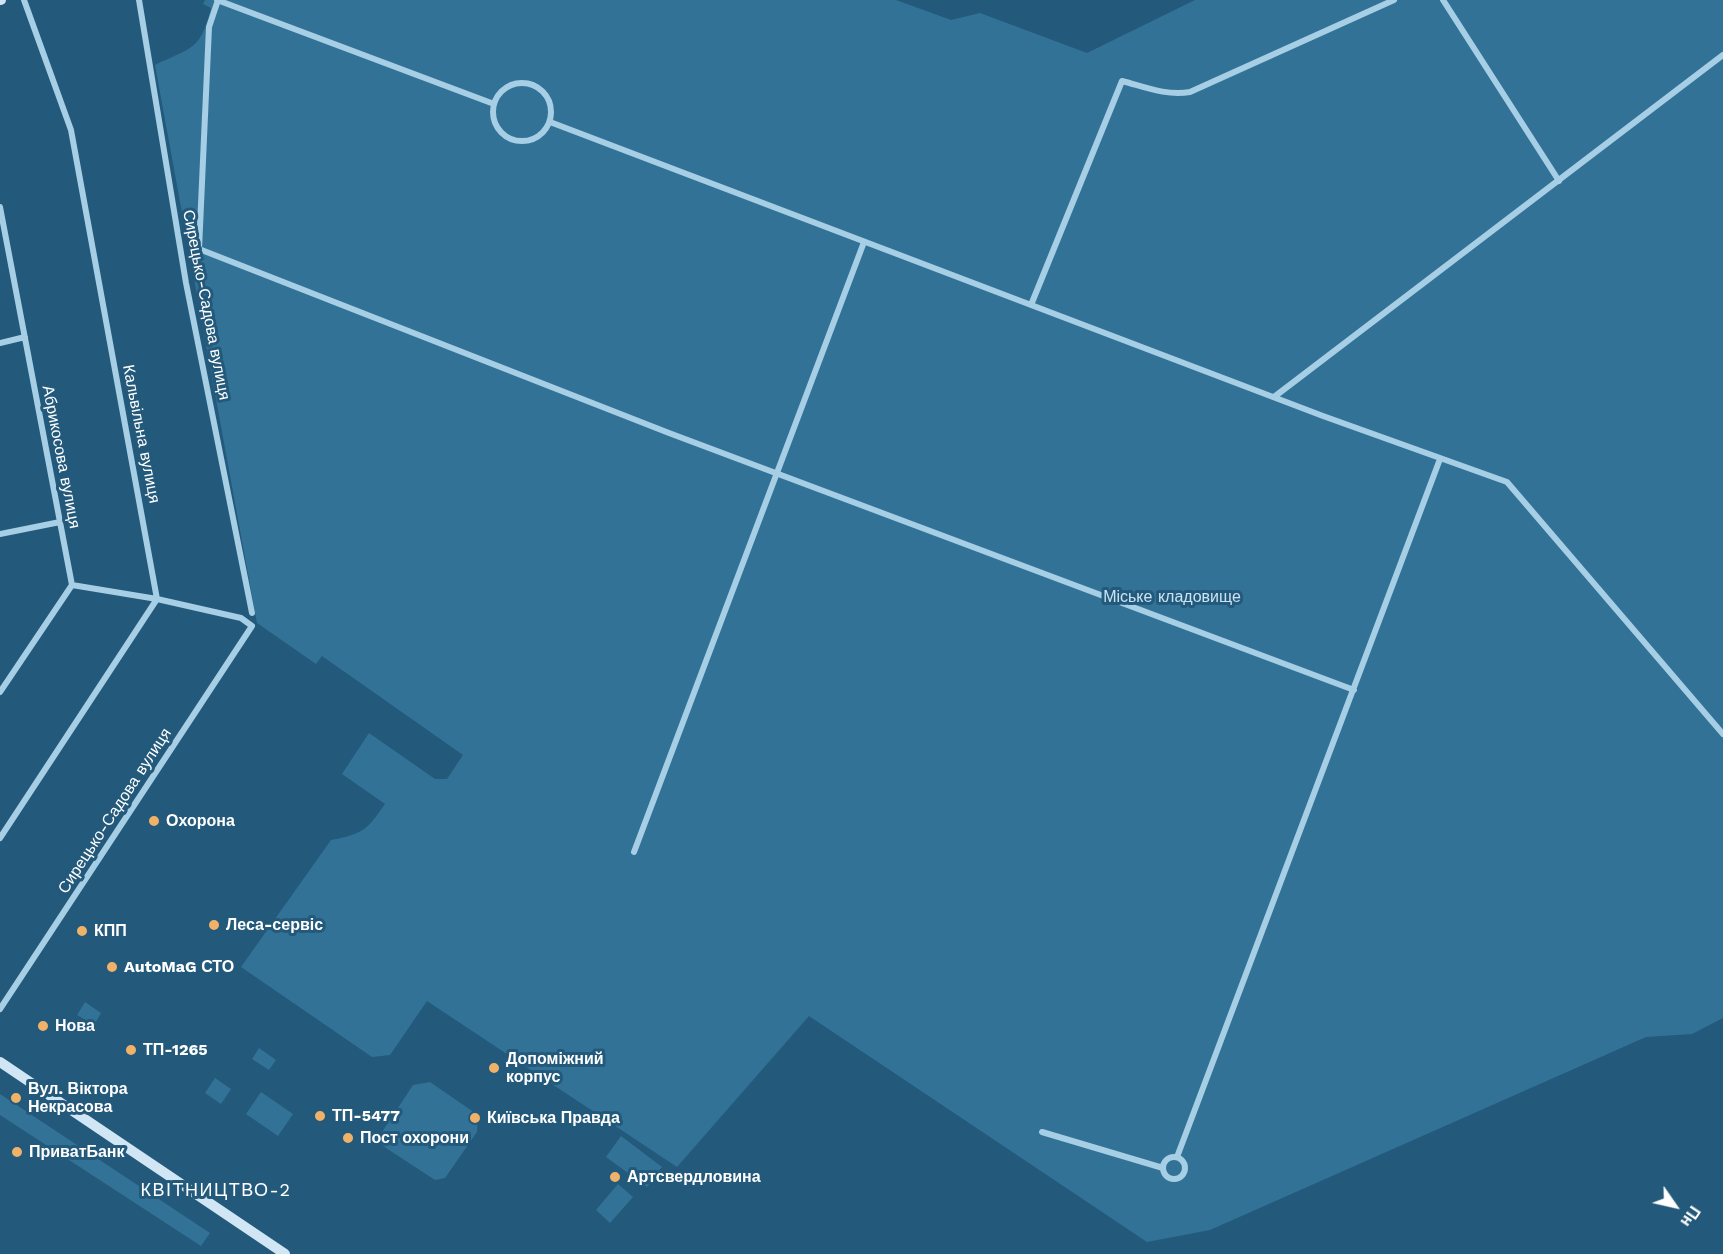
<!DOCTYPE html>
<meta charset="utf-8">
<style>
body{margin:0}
#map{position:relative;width:1723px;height:1254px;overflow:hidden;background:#23597b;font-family:"Work Sans",sans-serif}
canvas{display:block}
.north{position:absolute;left:1645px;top:1176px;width:60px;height:60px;-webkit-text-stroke:4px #23597b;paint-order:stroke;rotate:124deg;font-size:16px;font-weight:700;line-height:24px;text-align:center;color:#fff}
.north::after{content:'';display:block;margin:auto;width:21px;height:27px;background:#fff;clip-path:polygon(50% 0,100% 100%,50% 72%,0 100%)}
</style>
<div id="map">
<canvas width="1723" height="1254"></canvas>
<div class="north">Пн</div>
</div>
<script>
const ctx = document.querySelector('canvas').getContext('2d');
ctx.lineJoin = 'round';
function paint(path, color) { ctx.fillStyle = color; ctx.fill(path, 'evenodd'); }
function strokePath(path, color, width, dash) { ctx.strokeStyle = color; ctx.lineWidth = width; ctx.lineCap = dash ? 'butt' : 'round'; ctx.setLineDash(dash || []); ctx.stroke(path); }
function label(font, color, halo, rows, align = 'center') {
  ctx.font = font + ' "Work Sans",sans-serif'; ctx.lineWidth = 6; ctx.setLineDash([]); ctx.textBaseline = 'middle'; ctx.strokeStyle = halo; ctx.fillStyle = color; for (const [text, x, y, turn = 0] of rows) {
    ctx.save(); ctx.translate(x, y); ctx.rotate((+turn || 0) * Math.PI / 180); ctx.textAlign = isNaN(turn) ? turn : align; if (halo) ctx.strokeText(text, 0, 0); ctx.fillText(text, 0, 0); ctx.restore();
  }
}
paint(new Path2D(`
 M205,0H896L951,20L980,13L1087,53L1195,0H1723V1018L1692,1034L1646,1037L1210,1230L1147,1242L809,1016L677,1167L427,1001L390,1055L372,1057L241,967L331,840C363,834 367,830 385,804L342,774L369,733L435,779H447L463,755L322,656L316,664L257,623L155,65C192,47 200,51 211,8L203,4Z
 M85,1002L101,1013L94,1025L77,1015Z
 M259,1048L276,1060L269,1070L252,1059Z
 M215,1078L231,1089L221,1104L205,1093Z
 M430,1082L478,1115L477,1132L445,1178L435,1180L383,1146L380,1135L413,1085Z
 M261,1092L293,1114L278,1136L246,1114Z
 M0,1094L210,1233L201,1246L0,1115Z
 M621,1136L662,1167L647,1187L606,1157Z
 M618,1184L633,1197L610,1223L596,1210Z`), '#337297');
strokePath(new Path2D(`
 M139,0L186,283L252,613
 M217,0L494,104
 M218,0L209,27L199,249L669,433L1354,690
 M1443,0L1559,181
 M493 112a29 29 0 1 1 58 0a29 29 0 1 1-58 0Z
 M550,122L1323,416L1507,482L1723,734
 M0,207L72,585L0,692
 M1031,305L1122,81C1145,87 1166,96 1190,92L1394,0
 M0,343L25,337
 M1274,397L1723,55
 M0,534L60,522
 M0,838L157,599L71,130L24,0
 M634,852L864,242
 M0,1009L252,626L241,618L157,599L72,585
 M1042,1132L1163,1168
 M1177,1157L1440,459
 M1163 1168a11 11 0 1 1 22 0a11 11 0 1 1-22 0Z`), '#a6cee5', 6);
strokePath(new Path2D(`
 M0,0H1
 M0,1062L285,1254`), '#d0e6f5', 10);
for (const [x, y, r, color] of [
 [154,821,6,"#f0b269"],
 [214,925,6,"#f0b269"],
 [82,931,6,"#f0b269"],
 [112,967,6,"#f0b269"],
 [43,1026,6,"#f0b269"],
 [131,1050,6,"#f0b269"],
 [494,1068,6,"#f0b269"],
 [16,1098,6,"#f0b269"],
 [320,1116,6,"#f0b269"],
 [475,1118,6,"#f0b269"],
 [348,1138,6,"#f0b269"],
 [17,1152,6,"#f0b269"],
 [615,1177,6,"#f0b269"]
]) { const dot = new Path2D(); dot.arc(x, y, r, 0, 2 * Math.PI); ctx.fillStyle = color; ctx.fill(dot); strokePath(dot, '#23597b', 2); }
label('16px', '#fff', '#23597b', [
 ["Сирецько-Садова вулиця",206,305,79],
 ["Кальвільна вулиця",141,434,79],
 ["Абрикосова вулиця",61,457,79],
 ["Сирецько-Садова вулиця",115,811,-57]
]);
label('16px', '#c9e4f4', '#23597b', [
 ["Міське кладовище",1172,597]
]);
label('bold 16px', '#fff', '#23597b', [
 ["Охорона",166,821],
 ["Леса-сервіс",226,925],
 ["КПП",94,931],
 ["AutoMaG СТО",124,967],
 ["Нова",55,1026],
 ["ТП-1265",143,1050],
 ["Допоміжний",506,1059],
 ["корпус",506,1077],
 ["Вул. Віктора",28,1089],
 ["Некрасова",28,1107],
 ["ТП-5477",332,1116],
 ["Київська Правда",487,1118],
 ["Пост охорони",360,1138],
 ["ПриватБанк",29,1152],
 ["Артсвердловина",627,1177]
], 'left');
ctx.letterSpacing = '1.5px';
label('18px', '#fff', '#23597b', [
 ["КВІТНИЦТВО-2",216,1191]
]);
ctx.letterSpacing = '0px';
</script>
